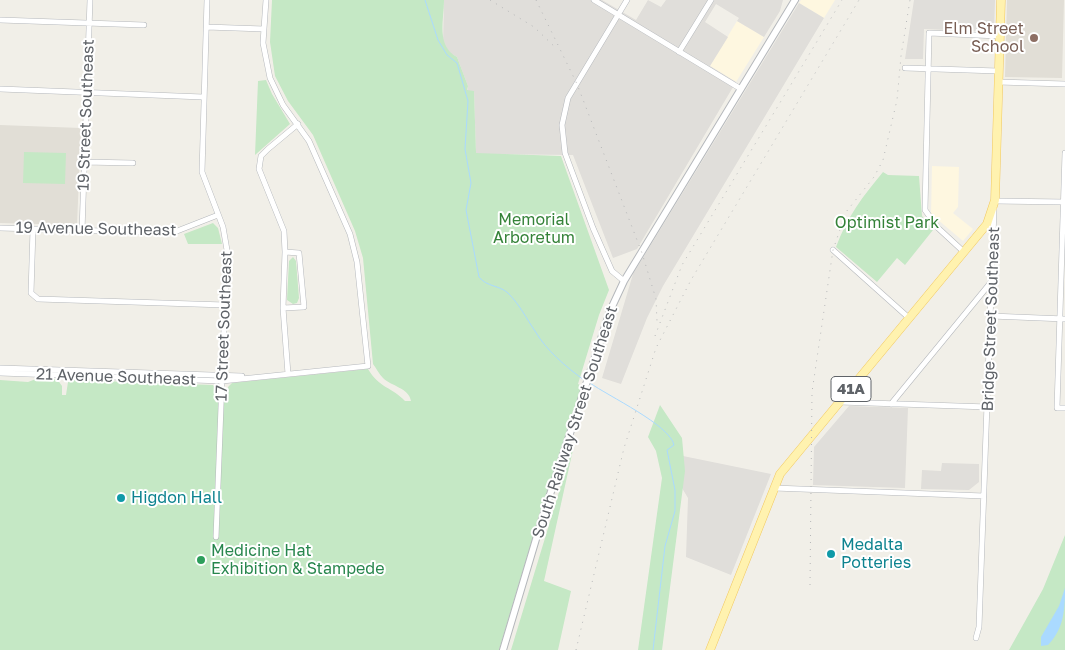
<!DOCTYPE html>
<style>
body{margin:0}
canvas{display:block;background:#f1efe8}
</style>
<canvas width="1065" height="650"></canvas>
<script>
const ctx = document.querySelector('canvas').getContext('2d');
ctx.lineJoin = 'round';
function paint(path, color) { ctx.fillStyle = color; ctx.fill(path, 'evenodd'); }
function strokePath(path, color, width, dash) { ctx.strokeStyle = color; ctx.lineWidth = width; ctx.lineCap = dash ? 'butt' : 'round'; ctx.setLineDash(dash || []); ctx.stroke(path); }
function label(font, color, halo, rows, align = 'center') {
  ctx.font = font + ' "Golos Text",sans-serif'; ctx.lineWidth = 4; ctx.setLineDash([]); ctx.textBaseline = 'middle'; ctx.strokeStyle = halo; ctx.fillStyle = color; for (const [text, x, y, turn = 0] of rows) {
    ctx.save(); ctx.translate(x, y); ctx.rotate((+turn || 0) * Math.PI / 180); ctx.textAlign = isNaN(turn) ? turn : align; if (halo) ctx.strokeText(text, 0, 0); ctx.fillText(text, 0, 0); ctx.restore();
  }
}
paint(new Path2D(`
 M801,0H835L824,18L799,3Z
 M737,21L764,37L736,82L710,66Z
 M932,166L959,167L958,207L953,213L973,229L963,241L931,214Z`), '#fef7e0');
paint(new Path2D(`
 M444,0H602L636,20L648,0L661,7L666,0H783L780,11L764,37L737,21L739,18L716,4L705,22L728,37L710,66L736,82L637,249L613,258L573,155L476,154L474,91H467L468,86L457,57L450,53L443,44Z
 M914,0H995L994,32L924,29L923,59H905Z
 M799,3L824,18L663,286L647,318L621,384L602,378L633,274Z
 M849,406L908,408L905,488L813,485L814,447Z
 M683,456L771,474L731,575L686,557L688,498L682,488Z
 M942,463L979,464V482L969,490L921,489L922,470L941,471Z`), '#e0deda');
paint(new Path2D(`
 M1007,0H1064L1062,78L1005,77Z
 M0,125L81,128L77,225L0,223Z`), '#e1ded6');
paint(new Path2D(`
 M272,0H444C444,20 436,46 457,57L468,86L467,90L474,91L476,153L561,156L609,290L599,315L578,384L582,386L538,520L499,650H0V380L28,382L36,379H57L62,386V395H66L68,382L73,380L213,385L218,391L219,400L225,401L228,387L232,383L368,369C379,388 392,387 405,401H411C409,388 391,386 383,378C379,374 376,368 373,364L363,258L355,231L313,135L288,101L275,76L270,42Z
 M266,80L272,94L290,124L255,155L258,81Z
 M24,152L66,153L65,184L23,183Z
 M883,172L888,175L919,176L922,216L933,230L905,265L897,258L877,282L836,247C847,217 863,196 883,172Z
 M213,223L218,228L222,244H188L184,234Z
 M293,257L296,261L299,298L297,303L293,304L287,300L289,261Z
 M660,405L682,438L685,471L662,650H638L662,478L656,451L648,437Z
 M576,436L544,581L571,591L558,650H511Z
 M1065,535V650H1009L1043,589Z`), '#c5e8c5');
paint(new Path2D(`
 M1065,588C1065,609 1064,629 1048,645L1041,646V637L1059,606Z`), '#aadaff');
strokePath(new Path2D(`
 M425,0L438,40L447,55L457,63L468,101L465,149L471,183L466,210L479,277C487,287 499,285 508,293C520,305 526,318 535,331C546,350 566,367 584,380
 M590,383C608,396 670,425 674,445L667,450L675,490V511L665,546L653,650`), '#aadaff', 1);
const minor = new Path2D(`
 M207,0L202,172L223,227L227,250L216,537
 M594,0L741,89
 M0,20L144,25
 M206,27L264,29
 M679,52L711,0
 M905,68L998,71
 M998,82L1065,84
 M0,89L203,97
 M1065,153L1057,408H1065
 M84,162L133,163
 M995,201L1065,202
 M0,228L172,233L218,215
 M33,229L31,293L38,299L225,305
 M82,231L90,0
 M833,250L909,318
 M964,252L938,228L925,210L929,33L999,36
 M624,281L612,271L593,228L565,153L562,125L568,98L627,0
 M283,308L304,307L299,253L285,252
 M991,316L1065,319
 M0,368L242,376
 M0,373L222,381L368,366L357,262L350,234L309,141L283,105L270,78L263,43L266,0
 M288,374L283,308L285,252L284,231L259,169L261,156L268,149L298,124
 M840,402L988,407
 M891,404L992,281
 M774,488L984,496
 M976,638L979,627L994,209`);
const tertiary = new Path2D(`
 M503,650L542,519L610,311L624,281L795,0`);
const primary = new Path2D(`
 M710,650L780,474L987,224L995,200L1001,0`);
strokePath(minor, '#b5b8bc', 6);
strokePath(tertiary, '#b5b8bc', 8);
strokePath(primary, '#f2c960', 9);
strokePath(minor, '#fff', 5);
strokePath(tertiary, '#fff', 6);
strokePath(primary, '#fff2af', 8);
strokePath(new Path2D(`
 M490,0L534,27L557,49
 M536,0L577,84L642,253L656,299L657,321
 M655,336L682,265L842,0
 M810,585L812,392L833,250L846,212L874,177L883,160L897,100L901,56L910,0
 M576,650L624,448L656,348L691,280L859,0`), '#b6b7b8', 1, [1, 6]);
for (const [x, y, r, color] of [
 [1034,38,5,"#8d6e63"],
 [121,498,5,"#0f9aa8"],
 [831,554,5,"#0f9aa8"],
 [201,560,5,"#2e9e5b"]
]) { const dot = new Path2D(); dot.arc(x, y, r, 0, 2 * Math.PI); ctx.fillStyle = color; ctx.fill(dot); strokePath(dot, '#fff', 2); }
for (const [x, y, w] of [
 [851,389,40]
]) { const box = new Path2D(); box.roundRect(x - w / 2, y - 12.5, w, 25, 4); ctx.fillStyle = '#fff'; ctx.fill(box); strokePath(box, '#5f6368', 1); }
label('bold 15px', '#5f6368', null, [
 ["41A",851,389]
]);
label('16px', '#785e54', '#fff', [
 ["Elm Street",1024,29],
 ["School",1024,47]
], 'right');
label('16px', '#5f6368', '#fff', [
 ["19 Street Southeast",86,115,-88],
 ["19 Avenue Southeast",96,229,1],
 ["Bridge Street Southeast",991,319,-88],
 ["17 Street Southeast",224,326,-88],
 ["21 Avenue Southeast",116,377,2],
 ["South Railway Street Southeast",575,422,-72]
]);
label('16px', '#348238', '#fff', [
 ["Memorial",534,220],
 ["Arboretum",534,238],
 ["Optimist Park",887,223]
]);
label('16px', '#0d838f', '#fff', [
 ["Higdon Hall",131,498],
 ["Medalta",841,545],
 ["Potteries",841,563]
], 'left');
label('16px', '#27864d', '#fff', [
 ["Medicine Hat",211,551],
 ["Exhibition & Stampede",211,569]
], 'left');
</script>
